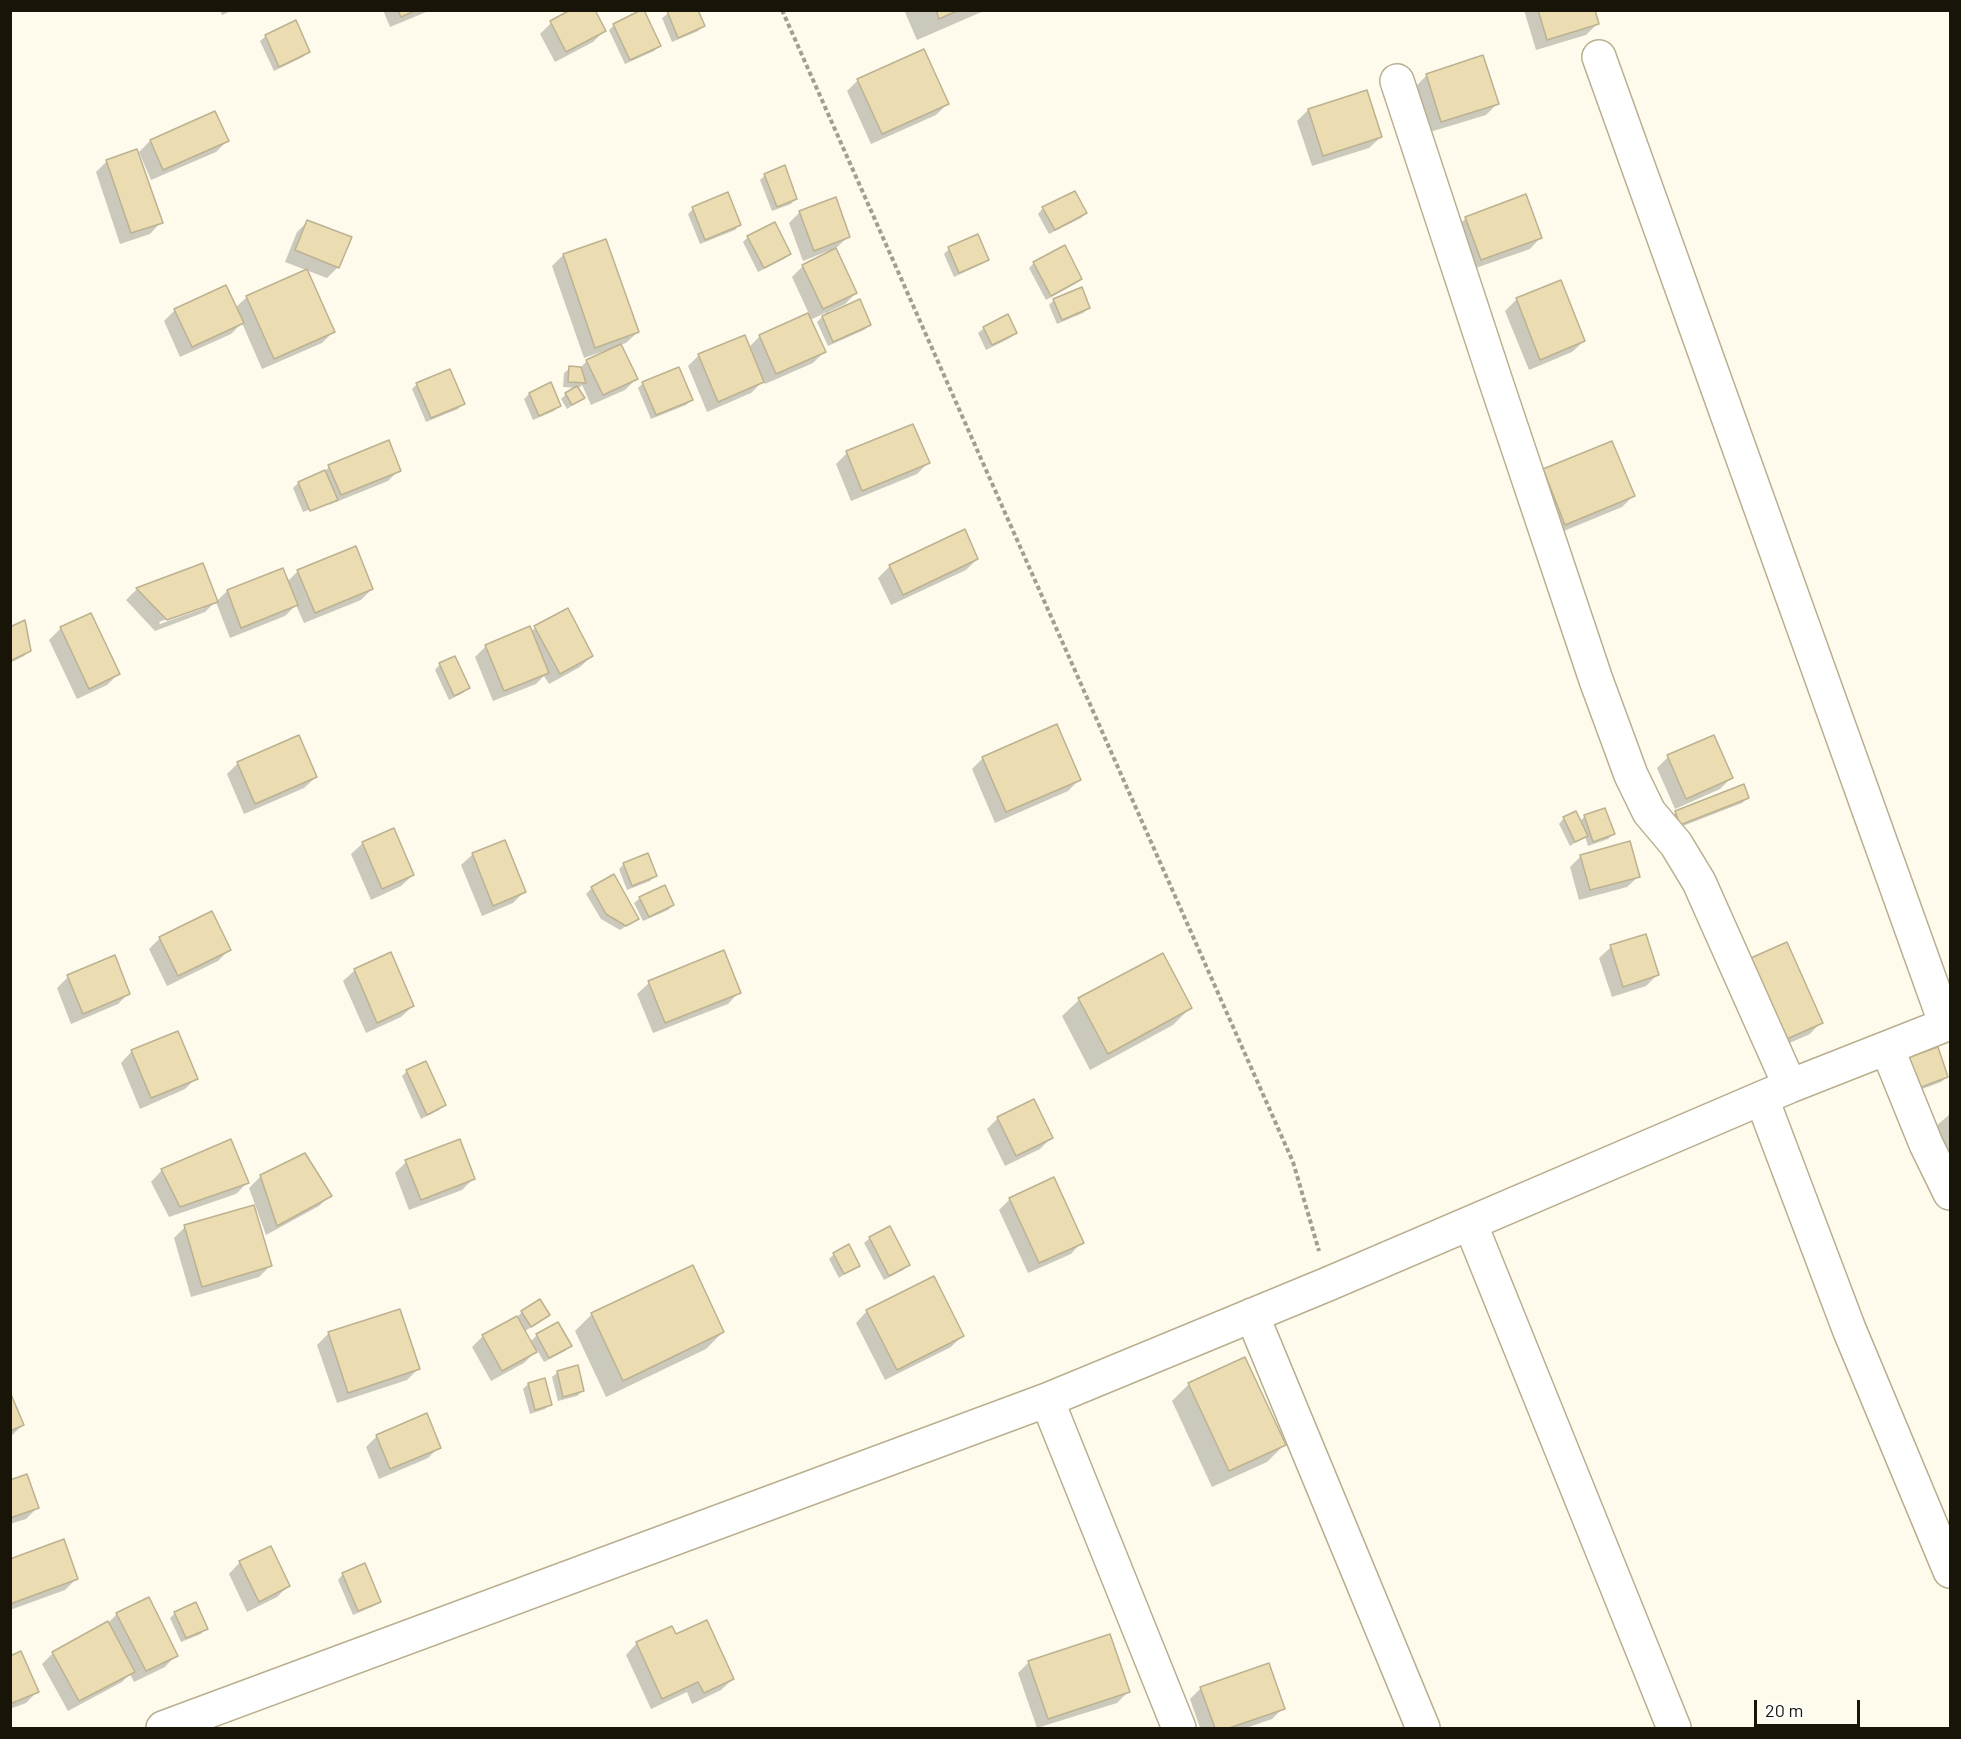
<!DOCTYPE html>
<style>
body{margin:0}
#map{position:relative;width:1961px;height:1739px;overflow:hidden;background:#fefaec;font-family:Barlow,sans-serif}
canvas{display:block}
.frame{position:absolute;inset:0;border:12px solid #181408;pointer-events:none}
.scale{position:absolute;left:1754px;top:1700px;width:106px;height:27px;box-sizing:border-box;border:3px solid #181408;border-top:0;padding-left:8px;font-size:18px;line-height:21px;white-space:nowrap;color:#181408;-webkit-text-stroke:4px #fff;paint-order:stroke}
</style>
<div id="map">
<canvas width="1961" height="1739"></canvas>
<div class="frame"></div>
<div class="scale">20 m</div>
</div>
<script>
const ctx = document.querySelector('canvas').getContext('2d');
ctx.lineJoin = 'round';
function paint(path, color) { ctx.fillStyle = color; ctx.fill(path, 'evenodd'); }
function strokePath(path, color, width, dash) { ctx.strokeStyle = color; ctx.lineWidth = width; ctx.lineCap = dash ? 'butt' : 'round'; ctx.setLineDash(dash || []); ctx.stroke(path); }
paint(new Path2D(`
 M220,10H233L222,15Z
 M383,10H431L390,27Z
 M673,10L703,26L698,31L672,42L662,18Z
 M904,10H986L917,40Z
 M1524,10H1593L1597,24L1586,35L1536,50Z
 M551,23L604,31L593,42L555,62L540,34Z
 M614,25L659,46L654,51L625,64L609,30Z
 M266,36L308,52L303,57L274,71L260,41Z
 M1427,75L1497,104L1486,115L1430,132L1416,86Z
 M858,80L947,104L936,115L871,144L847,91Z
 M1366,92L1381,137L1369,148L1312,166L1297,121L1308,110Z
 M150,141H227L216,152L151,180L139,152Z
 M107,161L161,222L150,234L120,244L96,172Z
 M765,175L796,198L791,204L772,211L760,180Z
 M1043,208L1086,213L1081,218L1049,234L1038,214Z
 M693,209L740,224L735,230L700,244L688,214Z
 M800,212L848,237L835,249L856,293L845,304L828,312L829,314L870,325L864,330L828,346L817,322L827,312L810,320L824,352L813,363L765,384L763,381L751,393L707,412L688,366L699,355L748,348L760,336L809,314L792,277L803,266L829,254L828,251L803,261L789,223Z
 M1466,218L1541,237L1530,249L1470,270L1455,229Z
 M308,221L338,267L327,278L285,262L297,232Z
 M748,237L790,254L784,259L758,272L743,242Z
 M605,241L638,332L626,343L620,345L636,379L625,390L591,405L582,385L579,388L563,387L564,373L570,368H580L587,361L605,353L604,351L584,358L552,266L563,255Z
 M949,249L987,259L982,264L954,277L944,254Z
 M1034,263L1080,279L1075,284L1046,300L1029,268Z
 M1560,282L1584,341L1572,352L1529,370L1505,311L1516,300Z
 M247,297L333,332L322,343L262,369L242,323L231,334L180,357L164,321L175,310L235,308Z
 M1054,300L1089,308L1083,313L1057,324L1049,305Z
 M984,328L1016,333L1010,338L986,350L978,333Z
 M643,383L691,400L686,405L651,419L638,388Z
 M417,384L463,404L458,409L426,422L412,389Z
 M550,384L560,405L554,411L533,420L524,399L529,394Z
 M566,394L583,398L567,409L561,399Z
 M1611,443L1633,496L1622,507L1554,535L1532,482L1543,470Z
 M847,453L928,463L917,474L851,501L836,464Z
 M329,467L399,470L388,481L304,515L329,505V502L303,512L293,488L298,483L323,473Z
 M964,531L977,559L966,570L891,605L878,578L890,566Z
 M202,565L216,601L205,612L155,631L126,600L137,589ZM204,605V608L160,624L159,622Z
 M283,570L287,582L298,571L372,589L361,600L304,623L296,605L285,616L230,638L216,602L227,591Z
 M90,615L118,674L107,685L77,699L49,640L61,628Z
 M10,628L30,650L24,656L10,663Z
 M535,628L592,656L580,667L549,684L544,676L536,684L493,701L475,657L486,646L531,632Z
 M440,664L468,688L463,693L449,700L435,670Z
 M1714,737L1731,778L1720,789L1675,809L1657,768L1668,757Z
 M983,758L1079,780L1068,791L995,823L972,769Z
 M238,763L316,777L304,788L244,814L227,774Z
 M1748,798L1742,803L1675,829L1671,817L1676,812Z
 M1585,816L1613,834L1608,839L1588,846L1585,836L1570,846L1559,824L1564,818L1580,821Z
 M363,843L413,875L401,886L371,900L351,854Z
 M473,854L524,892L513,903L482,916L461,865Z
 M1581,856L1639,876L1627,887L1579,900L1570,867Z
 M624,864L655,876L650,881L627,890L619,869Z
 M614,876L637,919L620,930L601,919L586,894L592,888Z
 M640,898L673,905L668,910L643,921L634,903Z
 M160,938L229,950L218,961L167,986L149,949Z
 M1611,947L1657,975L1646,986L1612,997L1599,958Z
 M723,952L739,992L728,1004L653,1033L637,994L649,983Z
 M355,970L413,1006L401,1017L366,1033L343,981Z
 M1734,973L1821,1022L1810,1034L1769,1052Z
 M68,977L129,993L118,1004L71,1024L57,988Z
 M1079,1000L1190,1008L1173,1025L1090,1070L1062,1016Z
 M132,1051L196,1078L185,1089L140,1109L121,1063Z
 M1901,1061L1947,1077L1941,1082L1906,1095Z
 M407,1071L444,1105L439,1110L421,1119L402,1076Z
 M1950,1114V1155L1935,1127Z
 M998,1118L1051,1138L1040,1149L1005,1166L987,1129Z
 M304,1155L330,1195L319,1206L266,1235L249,1188L260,1177Z
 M406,1162L473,1179L462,1190L409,1210L395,1173Z
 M162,1170L247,1183L236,1194L169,1217L151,1182Z
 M1010,1199L1082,1242L1071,1254L1028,1273L999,1210Z
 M185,1227L270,1266L259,1277L191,1297L174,1238Z
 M889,1228L908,1265L903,1270L884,1280L864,1243L870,1238Z
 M834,1254L858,1265L839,1278L829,1259Z
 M867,1311L962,1336L951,1347L885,1380L856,1323Z
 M522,1312L548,1315L524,1332L530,1342L537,1335L570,1345L565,1351L544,1362L537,1350L524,1363L491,1381L472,1347L483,1336L517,1317Z
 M592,1314L723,1332L706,1349L606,1397L575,1331Z
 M329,1333L418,1369L407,1380L337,1403L317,1345Z
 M558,1372L583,1390L577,1396L558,1401L552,1377Z
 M528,1384L551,1404L545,1409L530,1414L523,1389Z
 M1189,1384L1284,1445L1267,1462L1212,1487L1172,1401Z
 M10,1396L23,1425L10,1437Z
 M377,1436L439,1447L428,1458L379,1479L366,1447Z
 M10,1481L37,1508L26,1519L10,1524Z
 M10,1560L76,1579L65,1590L10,1610Z
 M240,1562L288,1586L277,1597L247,1612L229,1574Z
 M343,1574L379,1601L374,1606L353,1615L338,1580Z
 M175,1613L206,1628L201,1634L181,1642L170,1618Z
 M117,1614L176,1655L165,1667L134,1682L130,1674L122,1682L68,1711L42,1664L53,1653L108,1623Z
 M675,1636L733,1679L721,1690L692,1704L687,1692L651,1709L626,1655L637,1643Z
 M10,1657L37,1692L26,1703L10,1709Z
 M1029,1662L1128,1692L1117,1703L1037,1728L1018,1673Z
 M1201,1688L1283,1708L1272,1719L1246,1728H1200L1190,1699Z`), '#0003');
const building = new Path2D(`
 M398,10H417L401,17Z
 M570,10H595L606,31L566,52L550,21Z
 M641,10H644L661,46L630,60L613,24Z
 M669,10H698L705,26L678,38L667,11Z
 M936,10H959L939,19Z
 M1538,10H1595L1599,24L1547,40Z
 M296,20L310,52L279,67L265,35Z
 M924,49L949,104L882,134L857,79Z
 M1483,55L1499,104L1441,122L1426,74Z
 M1367,90L1382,137L1323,156L1308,109Z
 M215,111L229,141L163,170L150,140Z
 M137,149L163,223L131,233L106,160Z
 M785,165L797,199L777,207L764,174Z
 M1075,191L1087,213L1055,230L1042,207Z
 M728,192L741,225L705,240L692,207Z
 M1526,194L1542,238L1481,260L1465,217Z
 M836,197L850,237L814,251L799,211Z
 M307,220L352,237L339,268L295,250Z
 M775,222L791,254L764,268L747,236Z
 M978,234L989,260L959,273L948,247Z
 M606,239L639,332L595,348L563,254Z
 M1065,245L1082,279L1051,296L1033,262Z
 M836,248L857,293L823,309L802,265Z
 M307,269L335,332L274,359L246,296Z
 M1561,280L1585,341L1540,360L1516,298Z
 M226,285L244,323L192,347L174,309Z
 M1082,287L1090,308L1062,320L1053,299Z
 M860,299L871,325L833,342L822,316Z
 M808,313L826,352L776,374L759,335Z
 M1008,314L1017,333L992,345L983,327Z
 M745,335L764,382L718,402L698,354Z
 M621,344L638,379L603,395L586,360Z
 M569,366L581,367L586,383L568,382Z
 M679,367L693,400L656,415L642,382Z
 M450,369L465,404L431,418L416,383Z
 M551,382L561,406L539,416L529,393Z
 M577,386L585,398L572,405L565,393Z
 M913,424L930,463L862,491L846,451Z
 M389,440L401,471L341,495L328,465Z
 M1612,441L1635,496L1565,525L1543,469Z
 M325,470L338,500L310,511L298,482Z
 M965,529L978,559L903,595L889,565Z
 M356,546L373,589L315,613L297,570Z
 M203,563L218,602L167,620L136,588Z
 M283,568L298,605L241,628L227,590Z
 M568,608L593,656L560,674L534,626Z
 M91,613L120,674L89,689L60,627Z
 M25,620L31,651L10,661V627Z
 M530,626L549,673L504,691L485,645Z
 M455,656L470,688L454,696L439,663Z
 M1057,724L1081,780L1006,812L982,757Z
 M299,735L317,777L255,804L237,762Z
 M1714,735L1733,778L1686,799L1667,755Z
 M1744,784L1749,798L1680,825L1675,811Z
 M1605,808L1615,834L1593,842L1584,815Z
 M1576,811L1588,836L1575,842L1563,817Z
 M394,828L414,875L382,889L362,842Z
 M505,840L526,892L493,906L472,853Z
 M1630,841L1640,877L1590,890L1580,855Z
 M648,853L657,876L632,886L623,863Z
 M614,874L639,919L626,926L606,914L591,887Z
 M665,885L674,905L649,917L639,897Z
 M212,911L231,950L178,976L159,937Z
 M1646,934L1659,975L1623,987L1610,945Z
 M1787,942L1823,1023L1780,1042L1744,961Z
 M724,950L741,993L665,1023L648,981Z
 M391,952L414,1006L377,1023L354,969Z
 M1163,953L1192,1008L1108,1054L1078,998Z
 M115,955L130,994L83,1014L67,975Z
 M178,1031L198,1079L151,1098L131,1050Z
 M1938,1047L1948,1077L1911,1091L1901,1060Z
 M426,1061L446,1105L427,1115L406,1070Z
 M1034,1099L1053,1138L1016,1156L997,1117Z
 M231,1139L249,1183L180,1207L161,1169Z
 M460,1139L475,1179L421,1200L405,1160Z
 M305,1153L332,1196L277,1226L260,1175Z
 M1054,1177L1084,1243L1039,1263L1009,1198Z
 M254,1205L272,1266L202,1287L184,1225Z
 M890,1226L910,1265L889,1276L869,1237Z
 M849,1244L860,1266L844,1274L833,1253Z
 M693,1265L724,1332L623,1381L591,1313Z
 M934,1276L964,1336L897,1370L866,1310Z
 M540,1299L550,1315L531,1327L521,1311Z
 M400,1309L420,1369L348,1393L328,1332Z
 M517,1316L537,1352L502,1371L482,1335Z
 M558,1322L572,1346L549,1358L536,1334Z
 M1245,1357L1286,1445L1229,1471L1188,1383Z
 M578,1365L584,1391L563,1397L557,1371Z
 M545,1378L552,1405L535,1410L528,1383Z
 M10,1392L24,1425L10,1431Z
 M427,1413L441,1448L390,1469L376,1435Z
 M27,1474L39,1508L10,1518V1480Z
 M64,1539L78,1579L10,1604V1559Z
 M271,1546L290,1586L259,1602L239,1561Z
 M365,1563L381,1602L358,1611L342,1573Z
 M149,1597L178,1656L146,1671L116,1613Z
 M196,1602L208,1629L186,1638L174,1612Z
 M707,1620L734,1679L704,1693L698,1682L662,1699L636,1642L672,1626L676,1634Z
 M108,1621L135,1672L79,1701L52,1652Z
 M1110,1634L1130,1692L1048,1719L1028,1661Z
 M21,1651L39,1692L10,1704V1656Z
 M1269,1663L1285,1709L1229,1728H1215L1200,1687Z`);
paint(building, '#ebddb1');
strokePath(building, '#bcb291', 1.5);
const street = new Path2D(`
 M1599,57L1946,1025
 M1397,81L1497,385L1596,680L1631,775L1649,812L1676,844L1699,882L1790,1086
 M1887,1048L1926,1144L1950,1193
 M1762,1099L1849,1329L1950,1571
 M1470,1223L1674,1728
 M1252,1315L1423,1728
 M1047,1400L1179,1728
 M163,1728L1047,1400L1328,1284L1790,1086L1950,1023`);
strokePath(street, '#b9af8e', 36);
strokePath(new Path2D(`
 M782,10L1293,1162L1319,1251`), '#a29e91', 4, [4.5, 3]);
strokePath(street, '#fff', 33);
</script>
